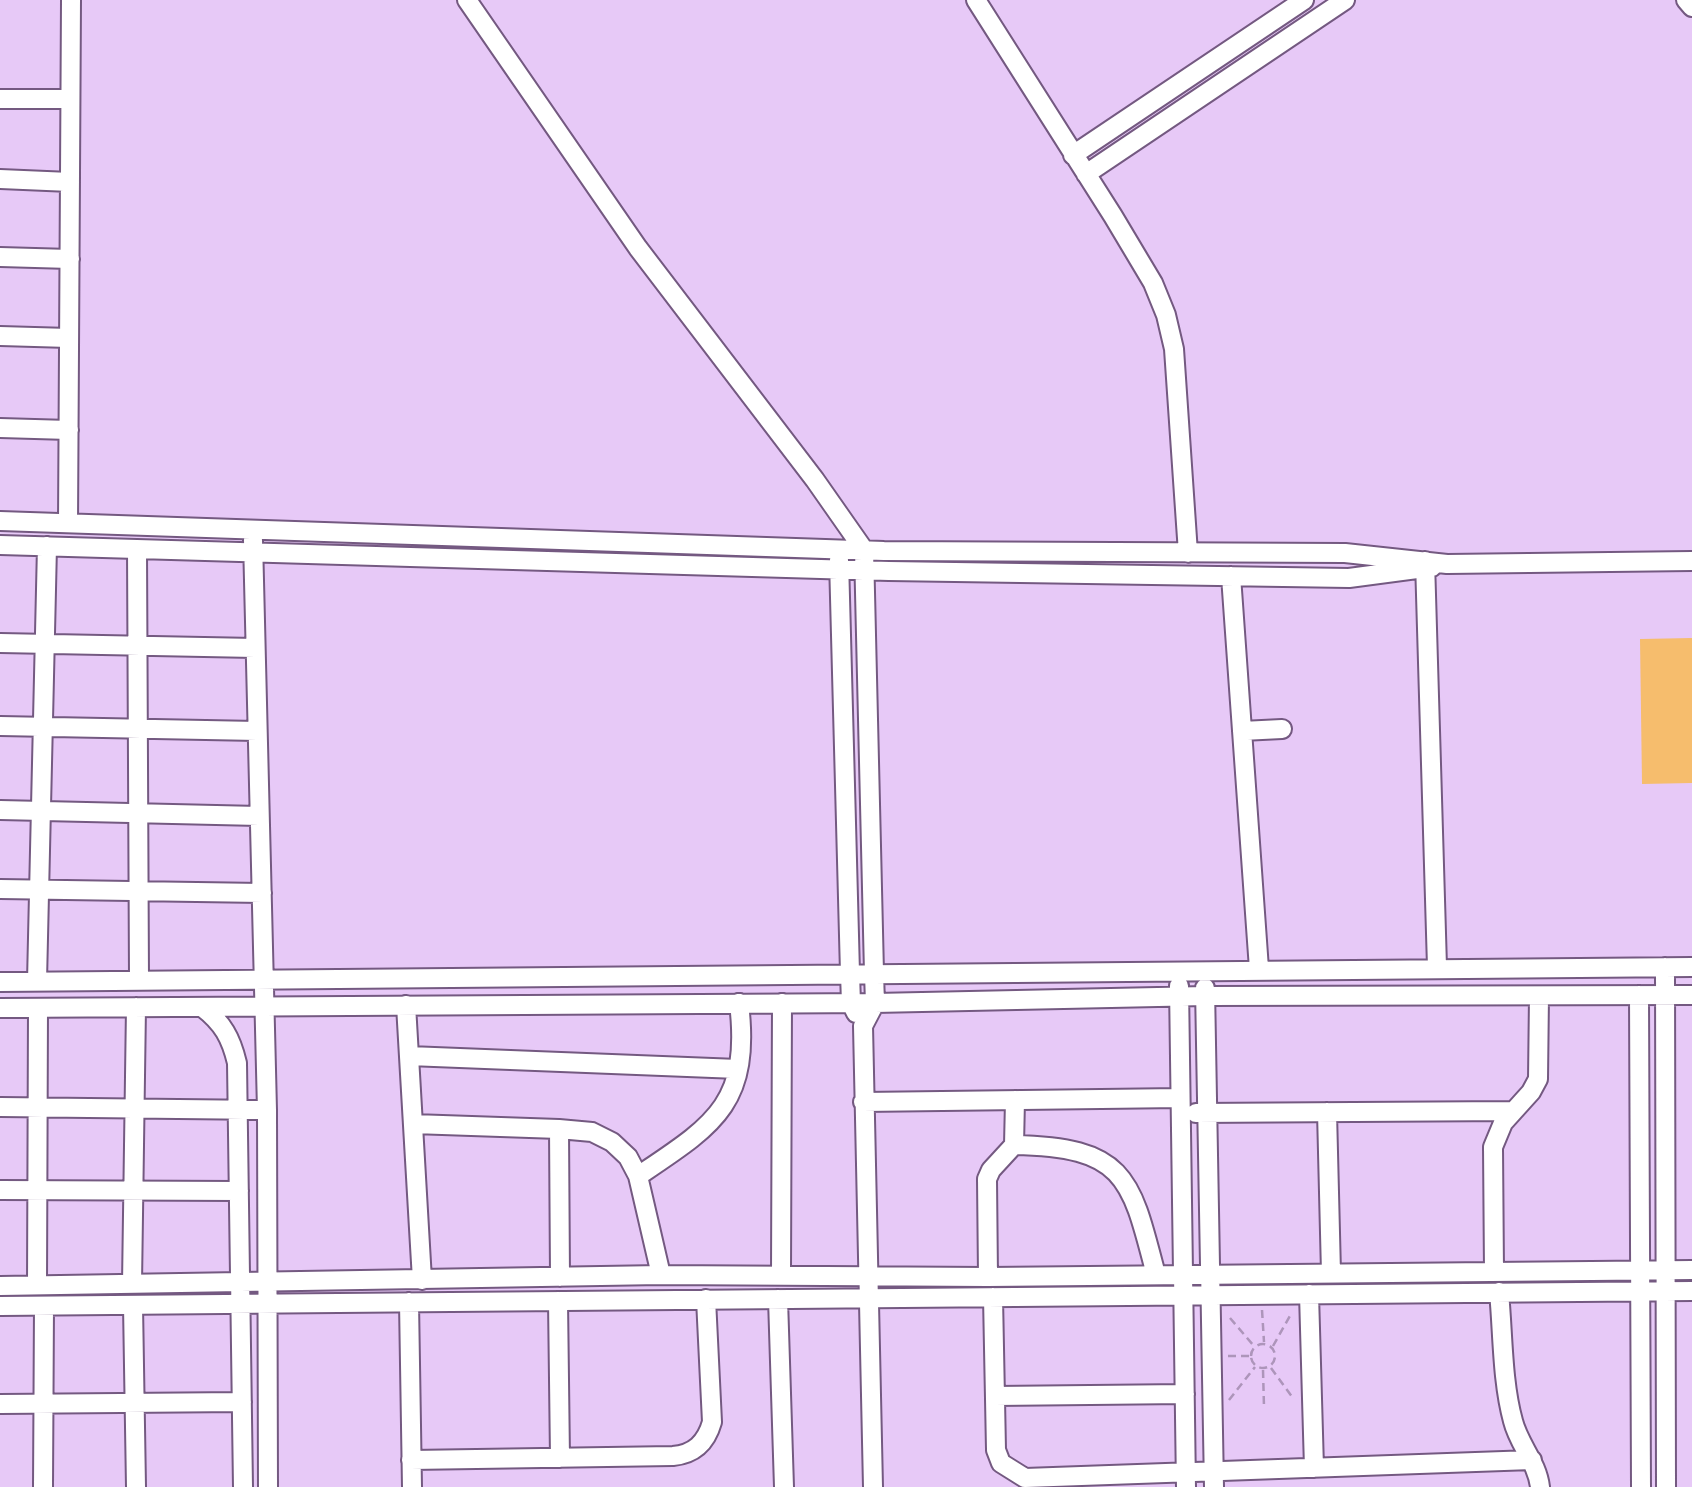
<!DOCTYPE html>
<style>
body{margin:0}
canvas{display:block;background:#e7c9f7}
</style>
<canvas width="1692" height="1487"></canvas>
<script>
const ctx = document.querySelector('canvas').getContext('2d');
ctx.lineJoin = 'round';
function paint(path, color) { ctx.fillStyle = color; ctx.fill(path, 'evenodd'); }
function strokePath(path, color, width, dash) { ctx.strokeStyle = color; ctx.lineWidth = width; ctx.lineCap = dash ? 'butt' : 'round'; ctx.setLineDash(dash || []); ctx.stroke(path); }
paint(new Path2D(`
 M1692,638V783L1642,784L1640,639Z`), '#f6bd6d');
const minor = new Path2D(`
 M467,0L638,248L815,480L864,550L874,973L875,1003L863,1026L873,1487
 M976,0L1113,216L1153,283L1166,315L1174,349L1188,553
 M1686,0L1692,7
 M0,99H70
 M1073,155L1304,0
 M1086,174L1345,0
 M0,179L70,182
 M0,257L70,259
 M0,336L69,338
 M0,428L69,430
 M0,521L884,551L1345,553L1447,564L1692,561
 M68,523L71,0
 M253,540L267,1110L268,1487
 M0,545L889,571L1349,578L1432,567
 M137,549L139,980
 M839,560L850,973L851,1003L856,1013
 M1425,561L1437,967
 M1231,576L1259,969
 M0,643L255,648
 M0,726L257,731
 M1242,731L1282,729
 M0,810L259,816
 M0,889L262,893
 M1665,967L1666,1487
 M37,981L47,546
 M0,982L1692,967
 M1179,986L1186,1487
 M1205,988L1214,1487
 M1639,995L1641,1487
 M406,1005L422,1280
 M202,1007C223,1023 231,1038 237,1063L243,1487
 M0,1008L875,1003L1205,996L1692,995
 M409,1056L738,1069
 M863,1102L1180,1098
 M0,1107L267,1110
 M1327,1112L1331,1273
 M1196,1113L1512,1111
 M413,1124L559,1129L592,1132L612,1142L628,1157L638,1176L661,1275
 M559,1129L560,1277
 M1014,1145C1126,1147 1131,1178 1156,1275
 M638,1176C714,1125 751,1104 739,1003
 M0,1190L239,1191
 M1494,1272L1493,1147L1503,1123L1531,1092L1538,1079L1539,996
 M781,1274L782,1003
 M988,1277L987,1179L991,1170L1014,1145L1015,1100
 M132,1284L136,1007
 M37,1285L38,1008
 M0,1286L661,1275L988,1277L1692,1270
 M1499,1292C1503,1334 1502,1381 1513,1421C1519,1445 1537,1462 1540,1487
 M1309,1294L1314,1468
 M993,1297L996,1450L1001,1463L1025,1478L1532,1460
 M778,1299L784,1487
 M558,1301L560,1458
 M409,1302L412,1487
 M133,1305L136,1487
 M0,1306L1692,1291
 M995,1396L1185,1394
 M0,1404L242,1402
 M411,1460L673,1456C694,1454 706,1443 712,1422L706,1299
 M43,1487L44,1306`);
strokePath(minor, '#745981', 22);
strokePath(new Path2D(`
 M1262,1310L1264,1342
 M1230,1318L1254,1346
 M1251 1356a12 12 0 1 1 24 0a12 12 0 1 1-24 0Z
 M1273,1346L1291,1314
 M1228,1356H1250
 M1271,1368L1293,1398
 M1263,1370L1264,1407
 M1229,1400L1255,1367`), '#ad95ba', 2.5, [8, 5]);
strokePath(minor, '#fff', 18);
</script>
